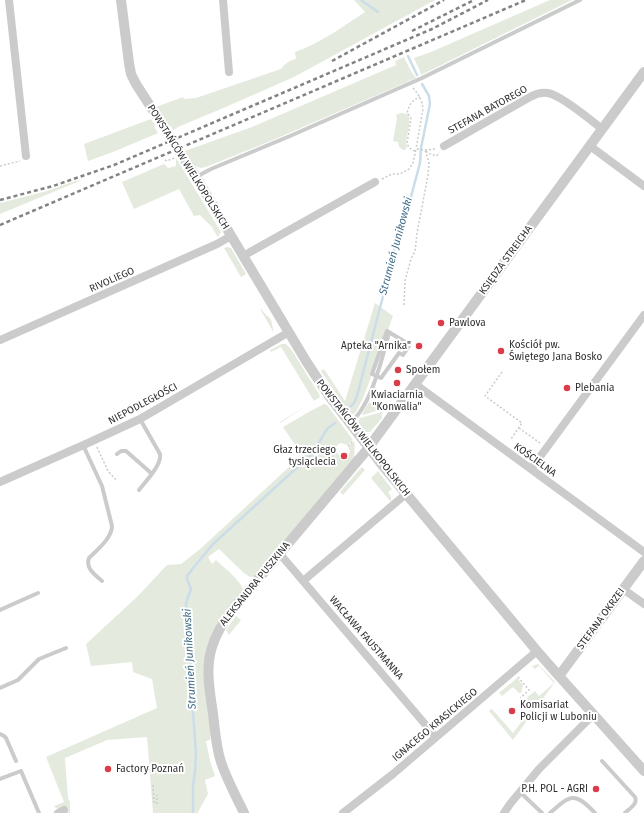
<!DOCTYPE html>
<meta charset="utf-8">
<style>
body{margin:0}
canvas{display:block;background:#fff}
</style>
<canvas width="644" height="813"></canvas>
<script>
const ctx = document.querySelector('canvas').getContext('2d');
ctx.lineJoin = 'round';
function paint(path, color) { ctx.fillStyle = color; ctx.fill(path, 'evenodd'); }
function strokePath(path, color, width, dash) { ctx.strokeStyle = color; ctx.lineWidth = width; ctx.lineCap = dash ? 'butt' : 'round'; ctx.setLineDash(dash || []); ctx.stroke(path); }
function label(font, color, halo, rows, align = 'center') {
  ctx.font = font + ' "Fira Sans",sans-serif'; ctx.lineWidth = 4; ctx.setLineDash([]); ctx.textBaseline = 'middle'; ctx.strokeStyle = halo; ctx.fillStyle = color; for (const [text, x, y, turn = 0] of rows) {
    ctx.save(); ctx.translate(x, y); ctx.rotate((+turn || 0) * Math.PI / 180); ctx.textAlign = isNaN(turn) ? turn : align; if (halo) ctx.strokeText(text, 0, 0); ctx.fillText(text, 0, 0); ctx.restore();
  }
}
paint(new Path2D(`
 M354,0H435L294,77L221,109L178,127L173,130L171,126H168L156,107L183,97L184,99L196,98L281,69C285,64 288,61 296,59L295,52C321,43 342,27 365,12Z
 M550,0H572L421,75C420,68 416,64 414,58L431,52Z
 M404,57L411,71L416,78L273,140L206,167L201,168L195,166L185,151L252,127L396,65L395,61Z
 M401,113L408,114C413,124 404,137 407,147L405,150H403L399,147L398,142L393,141L397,118L396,115Z
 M151,119L155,125L154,126L158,133L113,152L88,161L84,144Z
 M176,158L221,232L220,234L217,237V236L212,227L200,215L194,216L179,189L134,209L122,182L164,164L168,168L176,166Z
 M82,180L0,214V203L47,191L75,181Z
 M227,247L231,248L246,274L241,277L224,248Z
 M375,303L393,316L364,396L356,412L354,414H352L349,413L321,371L324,369L345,401Z
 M260,309H261L266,315L269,317L271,320L274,333Z
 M282,344H286L291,349L319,394L320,397L280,423V422L314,401L281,347L271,352L270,350Z
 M369,402L379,410L363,415L362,414Z
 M324,404L327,405L353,440L347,445L341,443L337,445L336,448V452L342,457L347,456L350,452L348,446L354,441C356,448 353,453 355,457L255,576L250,577L244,573L219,549L208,557L212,564L216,560C224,568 241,580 243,590C227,610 210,628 205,655L211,731L210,740L206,741L210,761L215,776L205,780L208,794L198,812V813H153L147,737L107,740L65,758L68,798L70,802V813H67L69,812L66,806C61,808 58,811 54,806L64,802L46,757L157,708L152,679L133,672L132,662L91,666L86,644L138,596L167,565L181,564L199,550L302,455L283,427L307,413Z
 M382,412V418L370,432H365L360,426L358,422L360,418Z
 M362,467L365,470L343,495L340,492L359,470Z
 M378,471L392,489L388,492L391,497V502L371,478Z
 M236,616L241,620L229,635L226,630Z
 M538,664L555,682L513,740L489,711L492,709L513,733L532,708L524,700L535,691L539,696L554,683L539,666L535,669L532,666Z
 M517,678L523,685L521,693H519L513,687L502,696L499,693Z`), '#e4eadd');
strokePath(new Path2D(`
 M361,0L378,12
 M408,56L417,75
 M350,407L354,403L357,396L393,258L395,243L408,208L420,163L421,148L430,104L429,96L422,84
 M193,813V786L195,771L196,753L191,687L189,622L186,609V603L191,589L187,579V576L194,567L213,544L312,454L327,429L335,423`), '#cadde9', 2.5);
strokePath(new Path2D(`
 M413,88C419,95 422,100 423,109L416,149
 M415,151C411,150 408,147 407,143L411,119L410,116L407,113C410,104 411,101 420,97
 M426,151L428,153L436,156L440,153
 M165,160L167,161L174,158
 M0,166L20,161
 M382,179L392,174H400L409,169L413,163L416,149L425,150L436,149
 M404,305L405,281L411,259L415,251L417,233L428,175L429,162L425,150
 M502,372L485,396L522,423L511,439
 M519,428L540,443
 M348,446L352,442
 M97,447L108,471L117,481
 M518,677L529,690L520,698
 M153,785L154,803H157V795`), '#cbcbcb', 1.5, [2, 2]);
strokePath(new Path2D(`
 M196,177L211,169L290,136L422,78L580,0
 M387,331L407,343L406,344L409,346L403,355L399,353L381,378L372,374Z
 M350,423C371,406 382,359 389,333
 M83,445L102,486L112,526C112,538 97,550 89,558C85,568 95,575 102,581
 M117,454L121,451H126L151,473
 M139,490C145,482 162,465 160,454L140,419
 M0,610L38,593
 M0,688L18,680L39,659L66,648
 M0,734L4,736L6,738L16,761
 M602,761L635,797C638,804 630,808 625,813
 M0,779L21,771L39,813
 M520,792L542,813
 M550,813C571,794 575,792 595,813`), '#cbcbcb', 4);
strokePath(new Path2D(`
 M9,0L26,156
 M223,0L229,72
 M444,146L530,97C535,94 541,92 548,93C560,95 591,120 602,129
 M590,146L644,186
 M243,256L375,182
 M0,340L217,244L231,236
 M415,384L644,552
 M531,469L644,315
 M0,482L88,443L140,419L289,332
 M280,554L436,737
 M303,581L406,494
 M623,589L644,604
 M58,813L64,810
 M343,813L393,774L537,651
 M504,813L510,804L539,769L593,715`), '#cbcbcb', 8);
strokePath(new Path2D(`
 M121,0L129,63L131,74L136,84L196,177L306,361L329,396L383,466L537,651L559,676L644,771
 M559,676L644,561
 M244,813C236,796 227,780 221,762C216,747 215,730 213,714C210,692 205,669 212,647C216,633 224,621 233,609L366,451L644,72`), '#cbcbcb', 10);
strokePath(new Path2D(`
 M412,31L474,0
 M332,61L444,0
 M0,200L53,186L114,165L432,29L488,0
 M0,225L526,0`), '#838383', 2.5, [4, 3]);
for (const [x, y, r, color] of [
 [441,323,4,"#d93d4a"],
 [419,346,4,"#d93d4a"],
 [501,351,4,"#d93d4a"],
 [398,370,4,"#d93d4a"],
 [397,383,4,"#d93d4a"],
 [567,388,4,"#d93d4a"],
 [344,456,4,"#d93d4a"],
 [512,711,4,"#d93d4a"],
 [108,769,4,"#d93d4a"],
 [596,789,4,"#d93d4a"]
]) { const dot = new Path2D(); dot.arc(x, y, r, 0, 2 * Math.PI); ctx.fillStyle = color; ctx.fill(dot); strokePath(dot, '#fff', 1.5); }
label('10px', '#2e2e2e', '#fff', [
 ["STEFANA BATOREGO",488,110,-29],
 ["POWSTAŃCÓW WIELKOPOLSKICH",188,167,58],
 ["KSIĘDZA STREICHA",506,260,-54],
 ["RIVOLIEGO",112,280,-24],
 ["NIEPODLEGŁOŚCI",143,404,-28],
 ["POWSTAŃCÓW WIELKOPOLSKICH",363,438,52],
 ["KOŚCIELNA",535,460,36],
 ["ALEKSANDRA PUSZKINA",255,584,-51],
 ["STEFANA OKRZEI",601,619,-54],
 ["WACŁAWA FAUSTMANNA",366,638,49],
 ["IGNACEGO KRASICKIEGO",435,725,-40]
]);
label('10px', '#2e2e2e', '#fff', [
 ["Pawlova",449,323],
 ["Kościół pw.",509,345],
 ["Świętego Jana Bosko",509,357],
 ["Apteka \"Arnika\"",411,346,"right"],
 ["Społem",406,370],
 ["Plebania",575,388],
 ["Kwiaciarnia",397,395,"center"],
 ["\"Konwalia\"",397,407,"center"],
 ["Głaz trzeciego",336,450,"right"],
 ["tysiąclecia",336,462,"right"],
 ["Komisariat",520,705],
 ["Policji w Luboniu",520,717],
 ["Factory Poznań",116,769],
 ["P.H. POL - AGRI",588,789,"right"]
], 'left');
label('italic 11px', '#426f8a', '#fff', [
 ["Strumień Junikowski",396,246,-75],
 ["Strumień Junikowski",190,659,-93]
]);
</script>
